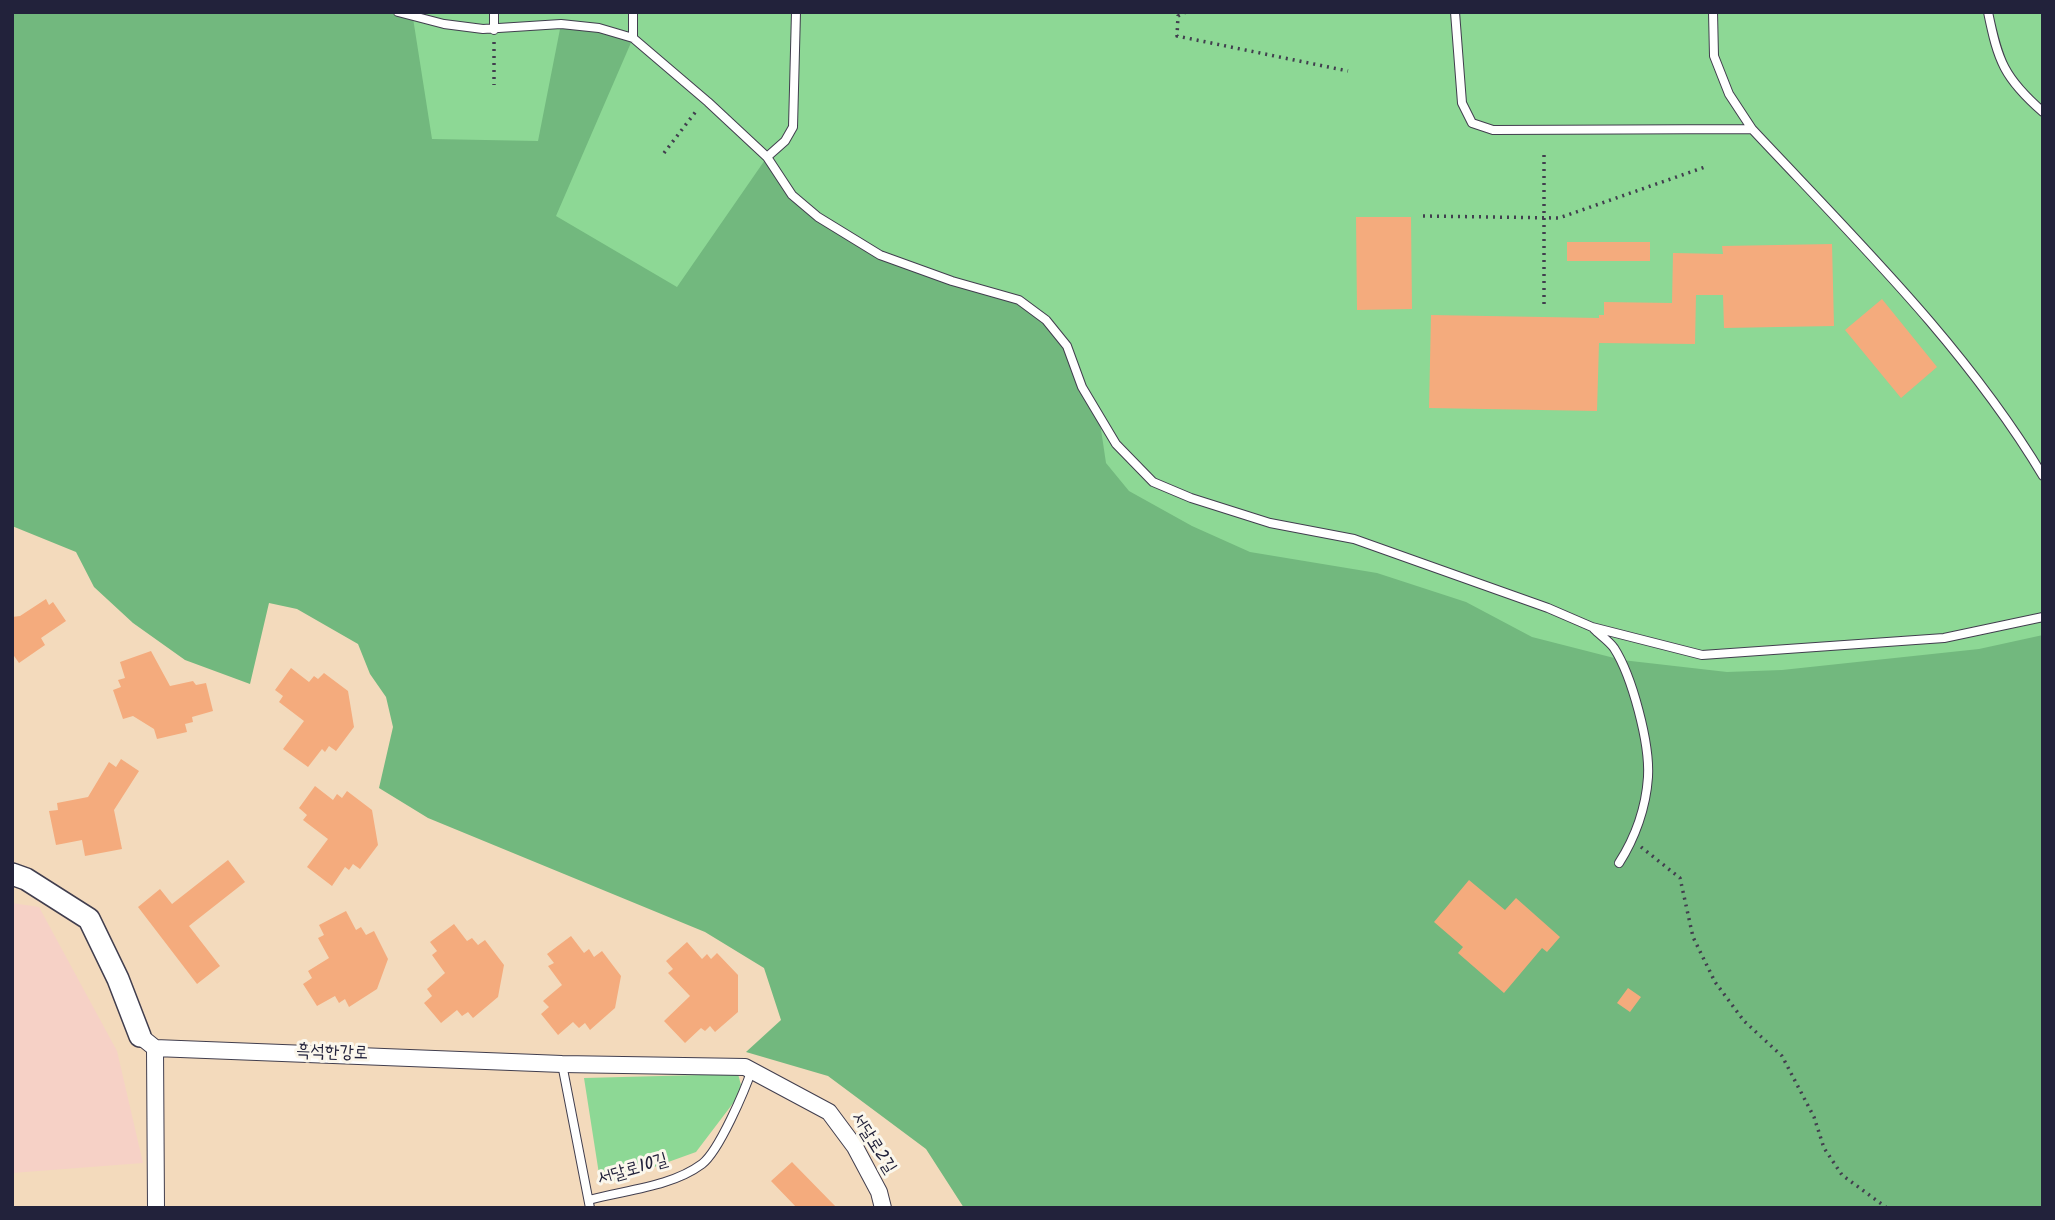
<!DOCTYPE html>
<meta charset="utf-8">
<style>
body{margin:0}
#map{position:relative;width:2055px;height:1220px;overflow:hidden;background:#f3dabc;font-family:Kalam,sans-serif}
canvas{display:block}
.frame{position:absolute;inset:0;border:14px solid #22223b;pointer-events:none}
</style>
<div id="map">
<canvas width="2055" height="1220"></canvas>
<div class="frame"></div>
</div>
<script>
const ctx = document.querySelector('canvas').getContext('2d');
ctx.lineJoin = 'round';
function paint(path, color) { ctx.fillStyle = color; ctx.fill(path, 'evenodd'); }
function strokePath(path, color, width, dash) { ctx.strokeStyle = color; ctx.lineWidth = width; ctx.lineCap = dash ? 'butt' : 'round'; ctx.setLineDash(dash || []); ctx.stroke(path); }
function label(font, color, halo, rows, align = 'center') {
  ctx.font = font + ' Kalam,"Poor Story",sans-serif'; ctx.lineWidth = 6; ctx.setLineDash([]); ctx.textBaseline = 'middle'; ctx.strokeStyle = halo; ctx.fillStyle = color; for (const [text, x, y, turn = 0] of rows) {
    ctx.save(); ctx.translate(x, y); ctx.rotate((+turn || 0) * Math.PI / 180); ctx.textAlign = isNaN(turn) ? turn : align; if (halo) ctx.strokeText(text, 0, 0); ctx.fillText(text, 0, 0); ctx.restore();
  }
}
paint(new Path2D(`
 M12,903L39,907L117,1051L143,1163L12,1173Z`), '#f6d1c6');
paint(new Path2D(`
 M38,12H2043V1208Z
 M738,1074L741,1085L737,1098L696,1152L610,1183L599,1174L584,1078Z`), '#8dd895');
paint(new Path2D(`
 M12,12H398L413,18L432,139L538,141L561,24L633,38L556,216L677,287L767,157L792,195L880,255L1019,300L1046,320L1067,346L1099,416L1106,463L1129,491L1192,526L1250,552L1377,573L1466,602L1532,637L1622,660L1727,672L1782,670L1979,649L2043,635V1208H964L926,1149L828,1076L746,1052L781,1020L764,968L705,932L428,818L379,788L393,727L386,697L370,674L358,644L297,609L269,603L250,684L185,660L133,623L94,587L76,552L12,526Z`), '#72b87e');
paint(new Path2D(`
 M1356,217H1411L1412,309L1357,310Z
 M1567,242H1650V261H1567Z
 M1832,244L1834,326L1724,328L1723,295H1696L1695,344L1599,343L1597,411L1429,408L1431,315L1599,318V315H1604V302L1672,303L1673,253L1723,254L1722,246Z
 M1882,299L1937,367L1901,398L1845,330Z
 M46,599L49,605L53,602L66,621L41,638L45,645L19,663L12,653V617L20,616Z
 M151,651L170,686L193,681L196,685L206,683L213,711L192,717L193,722L185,724L187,732L157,739L154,729L133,716L123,719L113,690L121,687L118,680L125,678L120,662Z
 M291,668L309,682L314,676L318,679L324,673L348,691L354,727L336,751L329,746L325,752L322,749L308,767L283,749L304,721L279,702L283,696L275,690Z
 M121,759L139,771L114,810L122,849L85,856L82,840L56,845L49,811L58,810L57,803L88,797L109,762L116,767Z
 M315,786L333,800L337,794L342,798L347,791L372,810L378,845L360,869L353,864L349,870L345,867L332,886L307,867L328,839L303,820L307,815L299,808Z
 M228,860L245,882L189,926L220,966L197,984L138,907L160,889L172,904Z
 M1469,880L1505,910L1516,898L1560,937L1547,952L1542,948L1504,993L1458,953L1463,947L1434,922Z
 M346,911L356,930L361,927L366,935L374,931L388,959L377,989L349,1007L345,999L339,1003L335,996L317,1006L303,984L312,978L308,971L329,958L318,938L324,935L319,925Z
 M454,924L467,941L472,938L478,945L485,940L504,965L498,997L473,1018L468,1012L462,1016L457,1010L441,1023L424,1003L432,996L427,989L445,973L432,955L437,951L430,942Z
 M571,936L584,953L589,949L594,957L602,951L621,976L615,1008L590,1030L585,1023L579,1028L573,1022L558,1035L541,1014L549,1007L543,1001L562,985L548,966L554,963L547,954Z
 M687,942L702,959L707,954L711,959L717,953L738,975V1012L715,1032L710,1026L705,1031L701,1028L685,1043L664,1021L690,996L668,973L673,969L666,961Z
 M1628,988L1641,997L1630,1012L1617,1003Z
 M792,1162L837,1208H797L771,1181Z`), '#f4ab7d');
const lane = new Path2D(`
 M398,12L444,24L483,29L561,24L599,28L633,38L708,102L767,157L792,195L818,217L880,255L952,281L1019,300L1046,320L1067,346L1082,387L1116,444L1153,482L1191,498L1270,523L1354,539L1548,608L1592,627L1702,655L1944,638L2043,617
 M1455,12L1462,103L1472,123L1493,130L1752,129C1855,239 1965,346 2043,476
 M1713,12L1714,56L1729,94L1752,129
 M1988,12C1998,61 2004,78 2043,112
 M494,30V12
 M633,38V12
 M767,157L785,141L793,127L796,12
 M1594,629C1600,635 1609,641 1614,648C1632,676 1650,743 1648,777C1646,807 1635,838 1619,863
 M562,1064L590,1208
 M589,1200C625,1190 671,1187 702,1164C719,1151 745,1090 752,1069`);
const street = new Path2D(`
 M140,1036L155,1048L562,1064L745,1067L829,1112L855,1147L879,1192L883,1208
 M155,1048L156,1208`);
const secondary = new Path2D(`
 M12,874L26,879L89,919L118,979L140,1036`);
strokePath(lane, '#413e4e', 10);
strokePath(street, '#413e4e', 18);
strokePath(secondary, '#413e4e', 24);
strokePath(new Path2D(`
 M1186,12L1178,16L1177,36L1348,71
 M494,42V85
 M664,153L697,110
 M1423,216L1559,218L1705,167
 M1544,304V150
 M1641,847L1680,878L1693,937L1715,982L1744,1021L1782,1056L1814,1117L1824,1148L1842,1175L1887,1208`), '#413e4e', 3.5, [2, 5]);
strokePath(lane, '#fff', 8);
strokePath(street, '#fff', 16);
strokePath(secondary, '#fff', 21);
label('18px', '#22223b', '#fbf7ec', [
 ["흑석한강로",332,1054,2],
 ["서달로2길",872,1144,58],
 ["서달로10길",633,1171,-16]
]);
</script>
